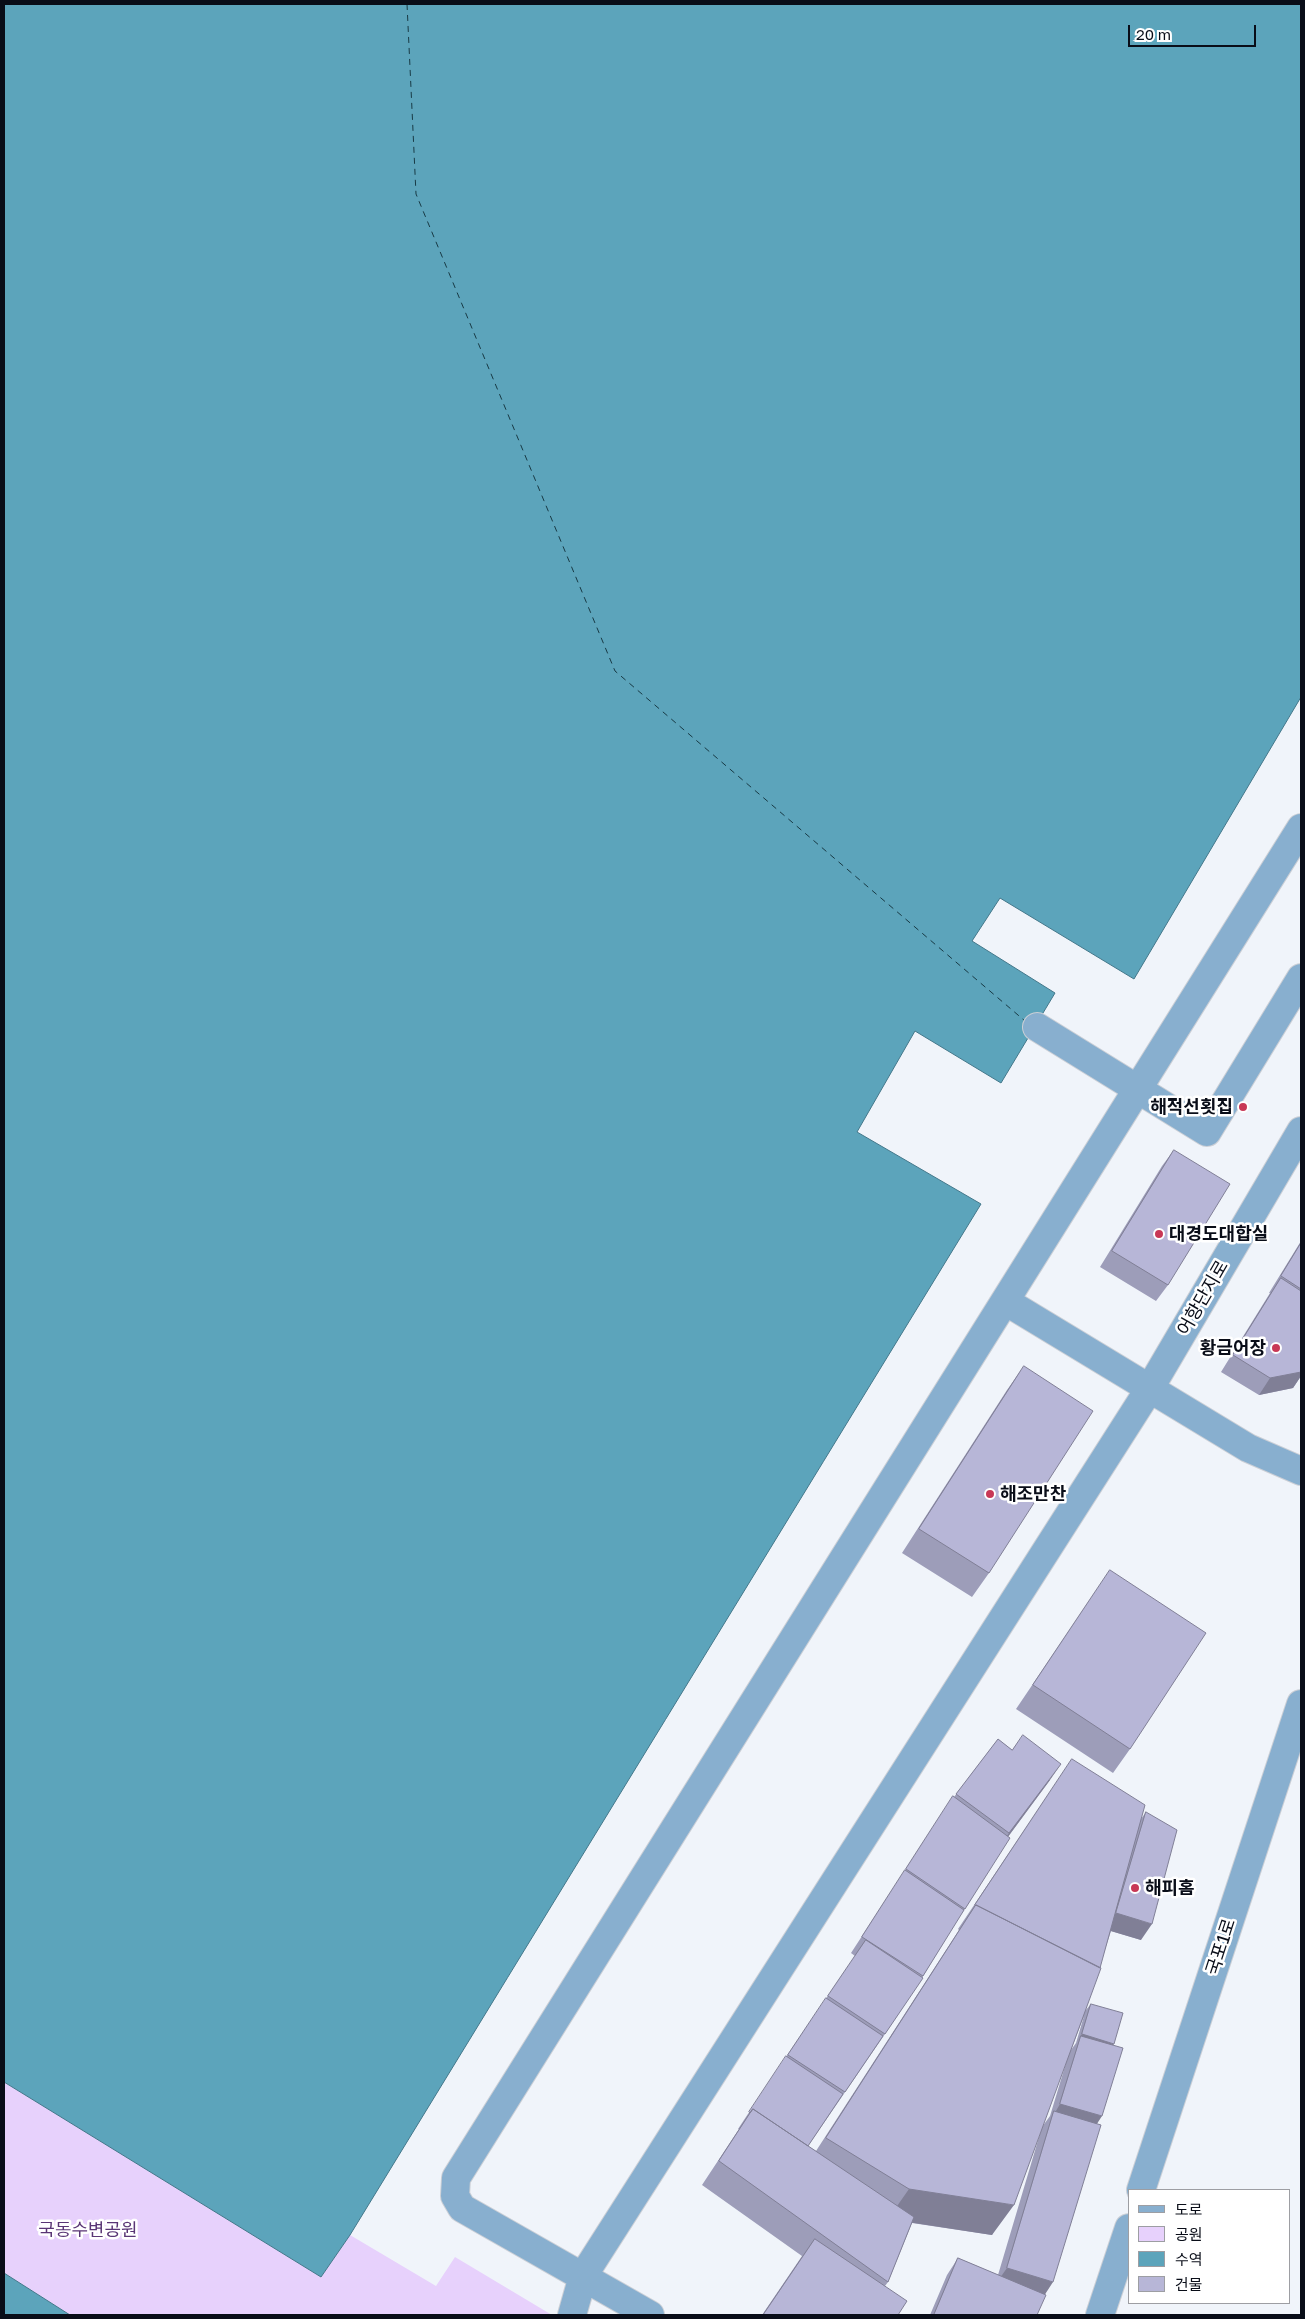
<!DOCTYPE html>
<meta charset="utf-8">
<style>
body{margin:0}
#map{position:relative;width:1305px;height:2319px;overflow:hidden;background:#f0f4fa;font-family:"Golos Text","Noto Sans KR",sans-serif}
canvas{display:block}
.frame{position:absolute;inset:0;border:5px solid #090d18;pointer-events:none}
.legend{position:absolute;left:1128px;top:2189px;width:162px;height:115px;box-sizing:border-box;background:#fff;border:1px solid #9d9ea3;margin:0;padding:6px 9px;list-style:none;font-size:15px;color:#090d18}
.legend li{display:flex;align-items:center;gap:10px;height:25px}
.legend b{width:25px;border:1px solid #9d9ea3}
.scale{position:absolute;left:1128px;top:25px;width:128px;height:22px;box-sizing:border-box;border:2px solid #090d18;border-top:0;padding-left:6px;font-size:15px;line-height:18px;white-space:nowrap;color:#090d18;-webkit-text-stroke:4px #fff;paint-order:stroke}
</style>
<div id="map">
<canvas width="1305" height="2319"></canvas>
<div class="frame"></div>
<ul class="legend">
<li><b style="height:6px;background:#88afcf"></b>도로</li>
<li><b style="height:14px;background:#e7d1fc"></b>공원</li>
<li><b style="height:14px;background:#5ca4bb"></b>수역</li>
<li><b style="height:14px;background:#b7b6d7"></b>건물</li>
</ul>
<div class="scale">20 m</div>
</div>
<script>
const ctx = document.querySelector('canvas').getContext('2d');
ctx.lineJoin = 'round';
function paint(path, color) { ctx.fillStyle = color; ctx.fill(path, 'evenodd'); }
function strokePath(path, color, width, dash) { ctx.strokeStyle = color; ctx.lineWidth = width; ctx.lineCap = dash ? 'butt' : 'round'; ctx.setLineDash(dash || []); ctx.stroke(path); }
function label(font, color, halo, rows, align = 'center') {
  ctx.font = font + ' "Golos Text","Noto Sans KR",sans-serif'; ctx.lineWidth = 5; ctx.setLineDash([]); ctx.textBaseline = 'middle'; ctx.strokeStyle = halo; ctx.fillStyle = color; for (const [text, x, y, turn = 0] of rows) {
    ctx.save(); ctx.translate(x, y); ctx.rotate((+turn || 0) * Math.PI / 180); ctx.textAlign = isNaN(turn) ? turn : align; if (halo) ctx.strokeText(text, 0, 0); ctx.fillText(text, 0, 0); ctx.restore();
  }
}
paint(new Path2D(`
 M4,2082L321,2277L350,2235L436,2286L455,2257L552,2315H70L4,2273Z`), '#e7d1fc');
const water = new Path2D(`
 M4,4H1301V697L1134,979L1000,898L972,941L1055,993L1001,1083L915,1031L857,1132L981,1204L350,2235L321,2277L4,2082Z
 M4,2273L70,2315H4Z`);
paint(water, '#5ca4bb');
strokePath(water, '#43778a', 1);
strokePath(new Path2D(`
 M407,4L416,194L615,671L1025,1021`), '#183a45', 1, [6, 5]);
const minor = new Path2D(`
 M1037,1027L1207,1132L1301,978
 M1005,1301L1248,1448L1301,1471
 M1141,2190L1301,1704
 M572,2315L583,2276L1150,1388L1301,1131
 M650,2315L462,2208L455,2196L456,2178L1301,828
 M1100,2315L1129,2228`);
strokePath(minor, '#cbcfd6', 30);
strokePath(minor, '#88afcf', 28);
paint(new Path2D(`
 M1174,1150L1168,1285L1156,1301L1100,1267L1162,1166Z
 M1301,1241V1376L1293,1388L1259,1395L1221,1372L1270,1293H1269Z
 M1024,1366L989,1573L972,1597L902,1553L1007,1390Z
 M1110,1570L1130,1749L1113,1773L1016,1709Z
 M998,1739L1050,1780L1008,1837L965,1909L958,1918L922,1978L885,2034L808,2146L816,2151L959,1930L958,1929L1072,1759L1141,1819L1146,1812L1141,1940L1111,1931L1085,2011L1091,2004L1112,2045L1097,2124L1045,2294L1037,2315H930L947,2275L958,2258L998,2275L1042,2127L1050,2116L1066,2063L992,2235L912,2223L888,2282L885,2286L898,2315H762L802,2256L702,2185L739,2129H738L775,2073L855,1956L851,1953L942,1813L953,1796L954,1797ZM1084,2016L1076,2043L1071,2050Z`), '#9d9db9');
paint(new Path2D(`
 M1301,1372V1376L1293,1388L1259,1395L1270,1378Z
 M1061,1764L1050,1780L998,1850L1009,1833Z
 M1116,1913L1152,1924L1141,1940L1104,1929Z
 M1082,2034L1114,2044L1108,2052L1081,2036L1076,2043Z
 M1060,2104L1102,2116L1091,2133L1053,2116Z
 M909,2189L1014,2205L992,2235L888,2219Z
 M1007,2268L1053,2282L1042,2299L995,2285Z`), '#807f96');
const building = new Path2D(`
 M1174,1150L1230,1184L1168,1285L1112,1251Z
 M1301,1243V1289L1281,1276Z
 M1281,1278L1301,1291V1372L1270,1378L1233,1355Z
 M1024,1366L1093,1411L989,1573L919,1529Z
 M1110,1570L1206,1633L1130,1749L1033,1685Z
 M1023,1735L1061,1764L1009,1833L956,1794L998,1739L1012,1750Z
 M1072,1759L1145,1805L1100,1968L976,1905V1906L975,1905Z
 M953,1796L1010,1838L965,1909L906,1869Z
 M1146,1812L1177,1830L1152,1924L1116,1913Z
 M905,1870L964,1910L923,1976L862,1937Z
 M976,1905L1101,1968L1014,2205L909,2189L826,2138Z
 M866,1940L923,1978L885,2034L828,1996Z
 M826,1998L883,2036L845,2092L788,2055Z
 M1091,2004L1123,2013L1114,2044L1082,2034Z
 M1081,2036L1123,2048L1102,2116L1060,2104Z
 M786,2056L843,2094L808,2146L753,2109L750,2113L749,2112Z
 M753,2109L914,2217L888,2282L719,2161Z
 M1054,2111L1101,2125L1053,2282L1007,2268Z
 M815,2239L907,2301L898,2315H766L764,2314Z
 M958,2258L1046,2295L1037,2315H934Z`);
paint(building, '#b7b6d7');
strokePath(building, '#807f96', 1);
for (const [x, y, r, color] of [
 [1243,1107,5,"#c83856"],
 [1159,1234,5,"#c83856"],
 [1276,1348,5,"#c83856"],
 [990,1494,5,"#c83856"],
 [1135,1888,5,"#c83856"]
]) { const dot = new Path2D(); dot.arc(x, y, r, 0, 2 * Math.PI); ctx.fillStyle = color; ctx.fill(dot); strokePath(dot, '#fff', 2); }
label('bold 18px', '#090d18', '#fff', [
 ["해적선횟집",1233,1107,"right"],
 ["대경도대합실",1169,1234],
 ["황금어장",1266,1348,"right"],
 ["해조만찬",1000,1494],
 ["해피홈",1145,1888]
], 'left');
label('18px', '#090d18', '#fff', [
 ["어항단지로",1203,1298,-60],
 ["국포1로",1221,1947,-72]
]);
label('18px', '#593575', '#fff', [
 ["국동수변공원",88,2230]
]);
</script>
